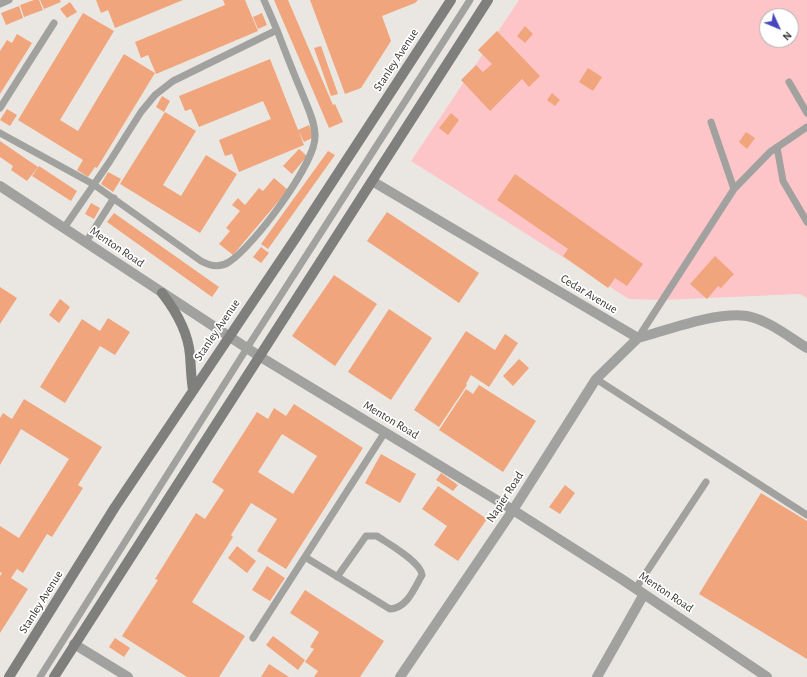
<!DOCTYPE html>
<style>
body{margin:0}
#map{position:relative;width:807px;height:677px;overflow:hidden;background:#eae7e2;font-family:"Alegreya Sans",sans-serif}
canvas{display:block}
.north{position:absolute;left:759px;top:8px;width:40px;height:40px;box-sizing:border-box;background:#fff;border:1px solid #afafae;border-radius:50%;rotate:134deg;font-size:11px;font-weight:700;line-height:16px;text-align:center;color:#373634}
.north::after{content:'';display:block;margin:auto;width:14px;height:18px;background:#4647bd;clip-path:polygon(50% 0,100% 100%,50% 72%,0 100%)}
</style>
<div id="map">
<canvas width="807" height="677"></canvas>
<div class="north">N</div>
</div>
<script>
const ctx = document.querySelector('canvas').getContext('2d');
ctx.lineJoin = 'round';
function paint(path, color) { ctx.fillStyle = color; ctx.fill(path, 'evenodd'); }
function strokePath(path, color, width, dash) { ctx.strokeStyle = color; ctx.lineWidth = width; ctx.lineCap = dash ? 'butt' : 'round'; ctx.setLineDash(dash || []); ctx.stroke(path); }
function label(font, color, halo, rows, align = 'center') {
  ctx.font = font + ' "Alegreya Sans",sans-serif'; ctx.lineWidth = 3.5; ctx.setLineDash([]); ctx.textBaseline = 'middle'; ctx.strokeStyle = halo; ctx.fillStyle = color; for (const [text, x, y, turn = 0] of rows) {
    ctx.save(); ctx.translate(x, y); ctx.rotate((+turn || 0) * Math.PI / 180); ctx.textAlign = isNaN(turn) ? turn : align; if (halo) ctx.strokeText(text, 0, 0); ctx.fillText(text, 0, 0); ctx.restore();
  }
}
paint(new Path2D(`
 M519,0H807V298L800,294L663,300L629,299L411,161ZM767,16H791V40H767Z`), '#fec5c8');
paint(new Path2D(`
 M34,0H39L43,10L24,17L20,5Z
 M40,0H60L61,2L44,9Z
 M96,0H183L115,28L108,10L101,13Z
 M223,0H245L258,31L156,74L148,55L141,58L135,42L225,5Z
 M274,0H288L333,105L335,104L343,122L329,128Z
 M310,0H418L415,3L382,16L391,41L361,88L345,94Z
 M70,2L77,12L67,18L60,9Z
 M19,6L23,18L6,25L1,13Z
 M83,13L114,31L60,120L78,131L124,54L155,73L97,168L95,167L88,177L77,170L83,160L18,120Z
 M262,13L267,25L258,29L253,17Z
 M525,26L533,34L525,43L517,36Z
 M497,31L540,76L529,87L522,79L490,111L461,80L476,65L483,72L492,64L478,50Z
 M17,34L32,43L0,94V51L7,40L12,43Z
 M321,46L338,94L331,96L314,48Z
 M270,59L304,145L239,172L232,154L225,156L219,140L271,119L263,101L199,127L191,109L185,111L179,96Z
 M588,68L602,77L593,91L579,82Z
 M552,93L560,100L555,106L547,100Z
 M162,96L170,101L164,112L156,107Z
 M7,109L17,115L10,126L0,120Z
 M165,112L196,131L163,185L181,196L206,155L237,174L200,233L120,184Z
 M451,113L459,120L448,135L439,128Z
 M309,125L314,137L304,142L298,130Z
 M746,132L755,138L747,149L739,142Z
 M0,141L38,167L27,181L11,170L13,166L0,157Z
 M299,149L307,156L292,174L283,166Z
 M328,151L335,155L268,249L261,244Z
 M39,166L77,191L71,201L32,176Z
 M108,172L121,179L113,192L101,184Z
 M515,174L643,264L627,286L615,278L608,288L563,256L568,249L497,200Z
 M274,178L288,190L233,255L219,244L230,231L226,228L240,211L232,205L238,198L245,205L259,188L263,191Z
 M91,203L100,208L94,219L85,214Z
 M387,212L479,273L459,303L367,241Z
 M114,213L219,287L212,297L107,222Z
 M261,247L269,253L261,263L253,257Z
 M715,256L734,274L721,288L718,286L707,299L690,284Z
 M334,275L377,304L335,366L292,336Z
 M0,287L17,298L0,324Z
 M60,299L70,307L59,323L49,315Z
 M389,309L432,338L391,400L348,372Z
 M108,318L130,332L115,355L100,346L65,403L40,387L82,319L100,331Z
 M466,331L495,350L505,334L518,343L489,387L471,375L466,384L467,385L439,427L414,410Z
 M519,359L529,368L513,386L503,376Z
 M479,385L536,421L503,472L439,430L466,389L473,394Z
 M24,399L102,447L78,485L83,488L52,537L47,534L23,573L17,569L11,578L28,589L0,633V576L2,573L0,572V526L19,538L69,459L21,429L0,465V418L3,413L12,419Z
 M294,404L363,448L286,569L257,551L277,519L251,503L231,535L233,537L192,602L245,636L219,677H187L122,636L158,580L155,579L196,513L205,519L224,490L212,482L257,412L268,419L274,408L286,416ZM282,434L317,456L293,494L258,472Z
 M381,454L416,474L400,503L365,483Z
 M441,473L458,485L453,491L436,480Z
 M565,485L575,493L560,514L549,507Z
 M438,486L487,519L458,561L434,545L447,526L422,509Z
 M761,493L807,521V659L699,594Z
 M237,546L256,561L247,573L228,558Z
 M267,566L285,578L270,601L252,590Z
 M305,590L384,641L360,677H314L318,671L305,662L314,649L310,647L319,632L290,613Z
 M273,636L305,660L298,670L266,645Z
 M115,638L130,648L124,657L109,647Z
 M269,664L289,677H261Z`), '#f1a57c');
strokePath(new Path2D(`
 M0,4L9,0
 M789,82L807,113
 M0,108L54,23
 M711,122L734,189
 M0,133L93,184L201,261C210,266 220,268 229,262C253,247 316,163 315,136C315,121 307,106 302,93C293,72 285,51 277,30
 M777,147L783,181L807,222
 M64,228L110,161L141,112L155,95L173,81L277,30L264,0
 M86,242L114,198
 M638,338L734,189L770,152L807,127
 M596,379L807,515
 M305,557L390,609C407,608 414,589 422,575C421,562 389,544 377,536H366L337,577
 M636,588L706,482
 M253,638L385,432
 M40,677L247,348L470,0`), '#a1a29f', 7);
strokePath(new Path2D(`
 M372,181L638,338C667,330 718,311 747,316C768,320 789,337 807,348
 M0,186L259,356L513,510L623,580L767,677
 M74,644L128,677
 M400,677L513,510L596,379L638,338
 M597,677L644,594`), '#a1a29f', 10);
strokePath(new Path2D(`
 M162,293C176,311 188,331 190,355C191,367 191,378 193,390
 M9,677L115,507L295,239L451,0
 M54,677L488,0`), '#7f807d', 10);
label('12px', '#373634', '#fff', [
 ["Stanley Avenue",396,60,-57],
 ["Menton Road",117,247,34],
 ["Cedar Avenue",589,294,31],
 ["Stanley Avenue",217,330,-56],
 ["Menton Road",391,420,31],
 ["Napier Road",505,497,-57],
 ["Menton Road",666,592,34],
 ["Stanley Avenue",41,602,-58]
]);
</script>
